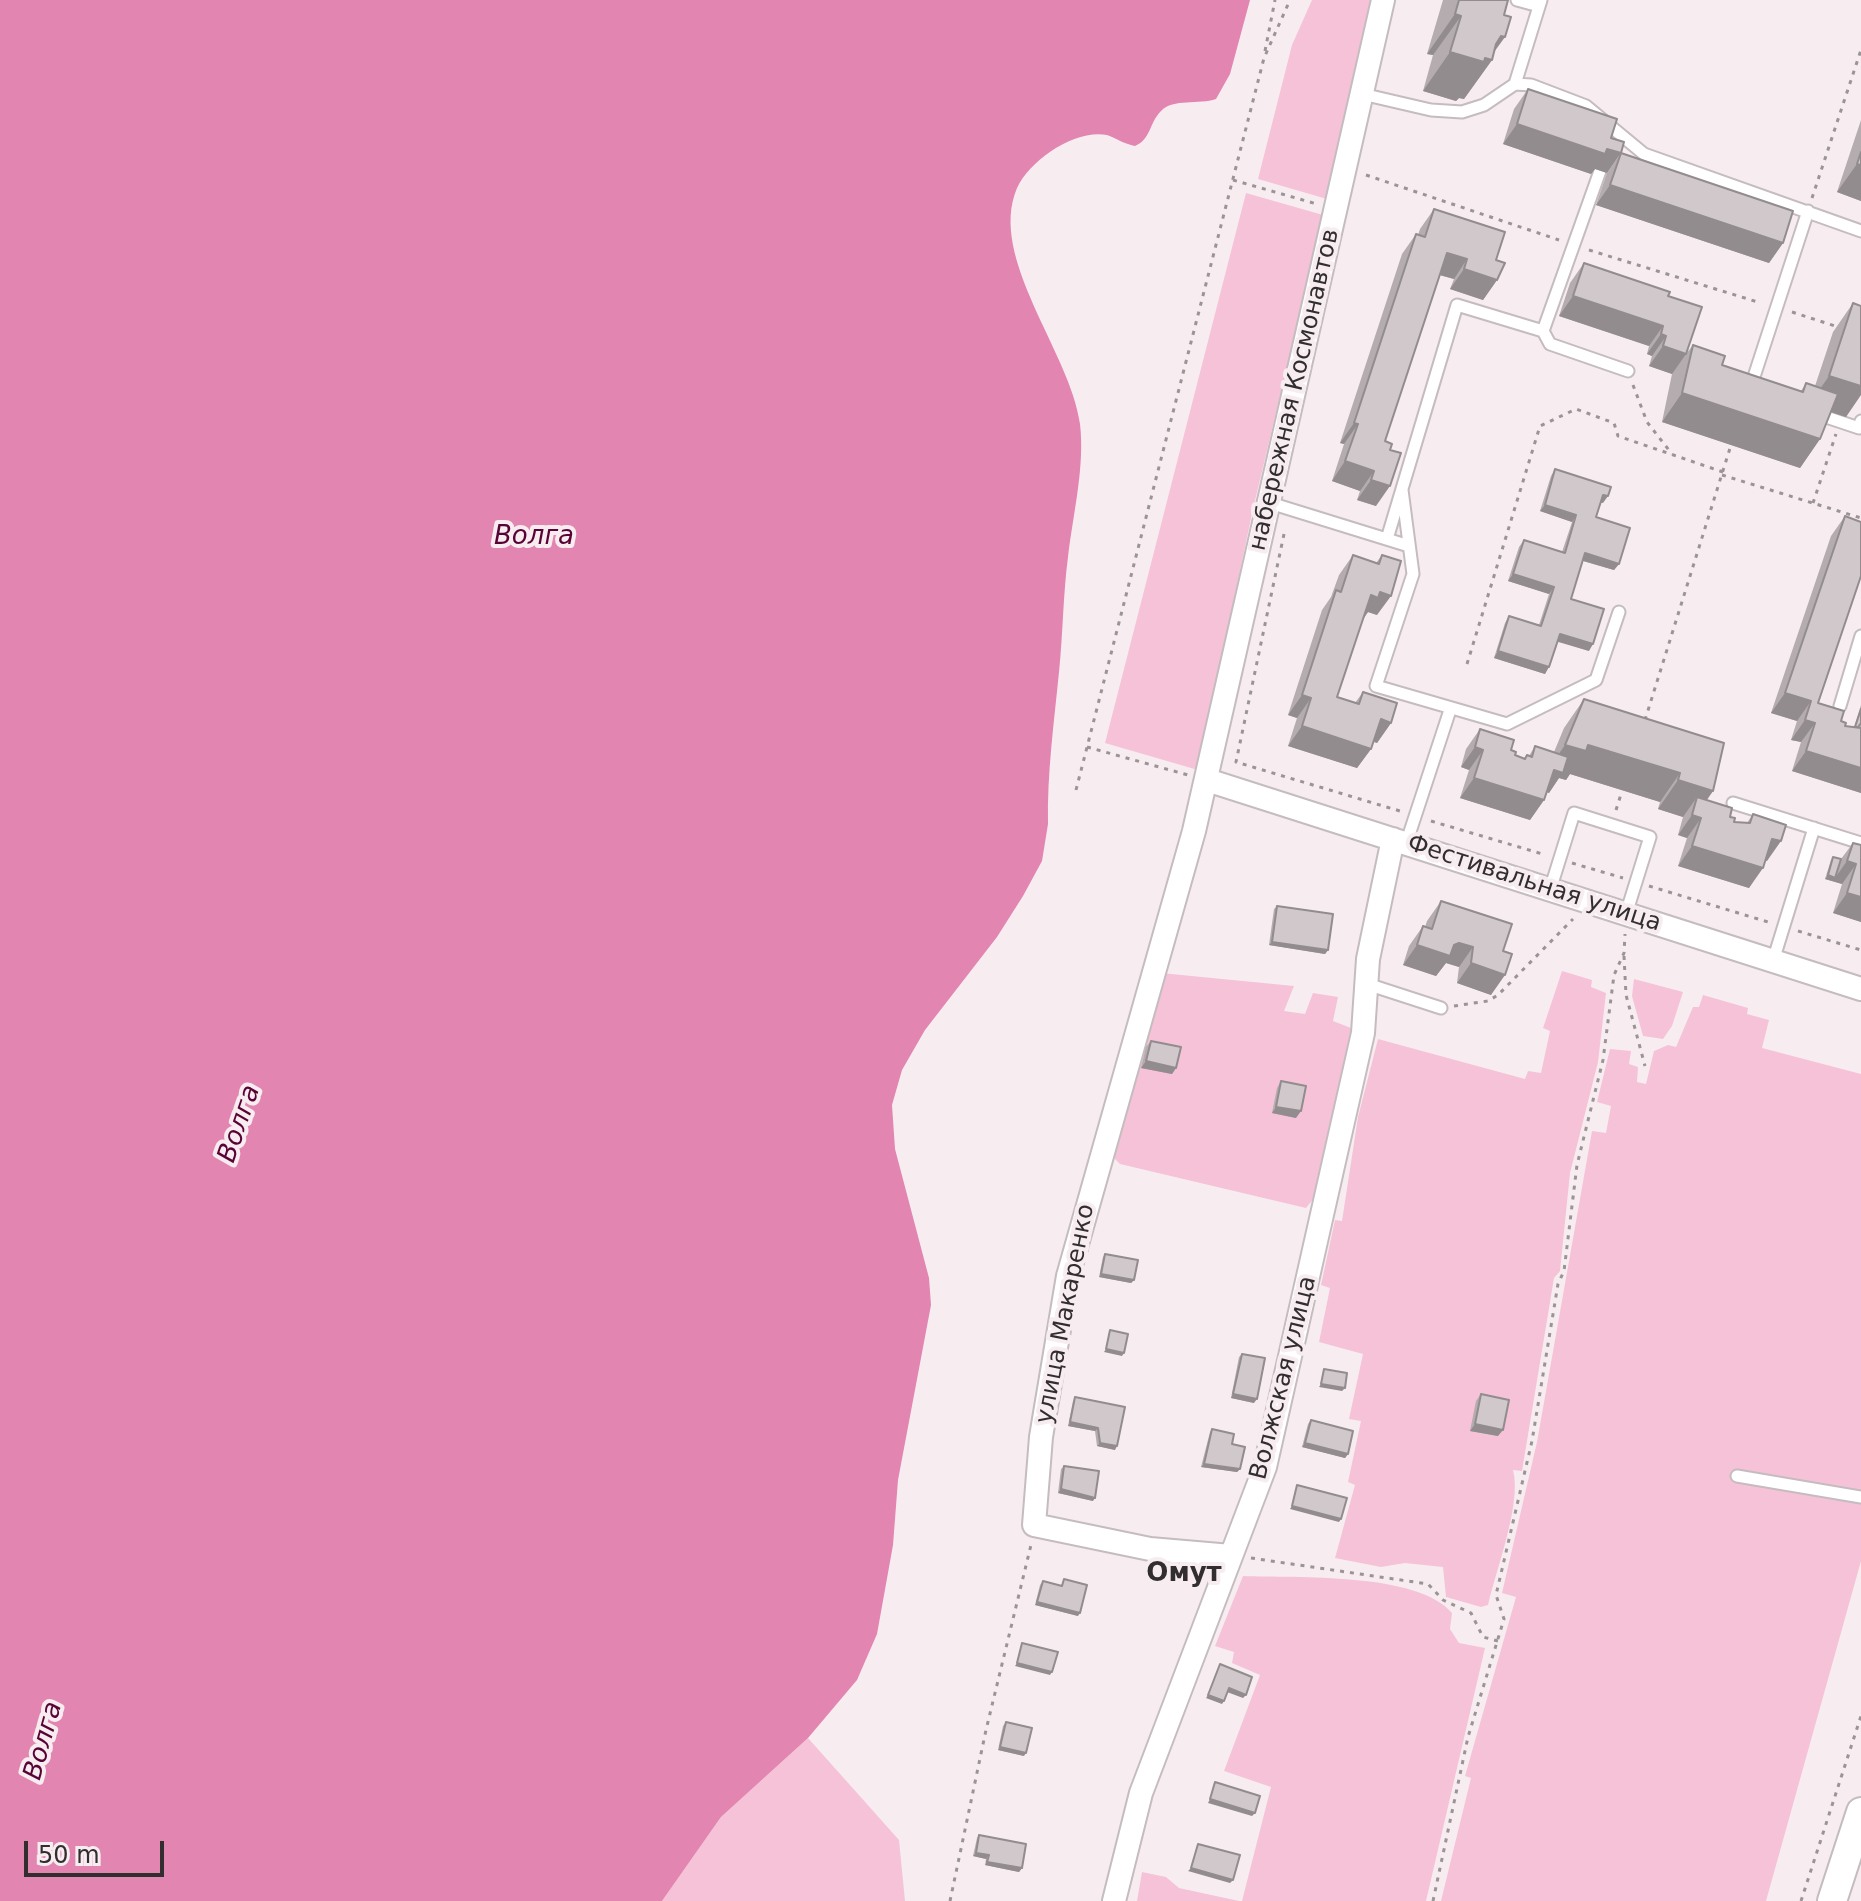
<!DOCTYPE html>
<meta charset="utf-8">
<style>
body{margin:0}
#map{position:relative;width:1861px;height:1901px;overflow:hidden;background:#f7edf1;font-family:"DejaVu Sans",sans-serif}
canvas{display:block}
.scale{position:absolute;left:24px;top:1841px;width:140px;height:36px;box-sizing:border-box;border:4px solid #322e2f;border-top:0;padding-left:10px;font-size:24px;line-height:28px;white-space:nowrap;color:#322e2f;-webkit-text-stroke:6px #f7edf1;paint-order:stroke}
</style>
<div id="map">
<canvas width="1861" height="1901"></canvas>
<div class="scale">50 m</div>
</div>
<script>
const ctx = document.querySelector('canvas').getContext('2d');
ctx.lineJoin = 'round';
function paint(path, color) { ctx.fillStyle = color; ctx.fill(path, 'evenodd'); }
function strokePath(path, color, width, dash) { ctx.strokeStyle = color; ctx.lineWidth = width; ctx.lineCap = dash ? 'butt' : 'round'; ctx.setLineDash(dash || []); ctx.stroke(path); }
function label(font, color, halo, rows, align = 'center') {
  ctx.font = font + ' "DejaVu Sans",sans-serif'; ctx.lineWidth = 8; ctx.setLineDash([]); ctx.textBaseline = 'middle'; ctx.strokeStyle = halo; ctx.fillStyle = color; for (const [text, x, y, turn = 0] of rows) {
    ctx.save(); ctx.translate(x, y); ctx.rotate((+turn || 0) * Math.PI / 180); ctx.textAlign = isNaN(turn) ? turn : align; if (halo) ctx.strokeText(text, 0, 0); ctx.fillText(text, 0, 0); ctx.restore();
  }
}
paint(new Path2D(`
 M1312,0H1370L1327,199L1258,179L1292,45Z
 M1246,193L1323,215L1253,509L1198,770L1105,743Z
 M1562,971L1592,980L1591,987L1606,993L1598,1062L1570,1173L1560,1271L1554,1278L1522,1471L1513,1470C1522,1503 1496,1570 1488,1605L1481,1607L1446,1597L1443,1567L1405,1563L1381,1567L1335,1558L1355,1485L1348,1482L1361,1421L1349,1419L1363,1354L1319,1342L1330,1288L1321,1285L1335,1220L1342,1221L1358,1117L1378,1039L1525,1079L1528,1071L1541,1073L1550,1031L1543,1028Z
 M1161,973L1294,986L1284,1011L1305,1014L1313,993L1338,997L1333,1021L1351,1028L1318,1193L1306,1208L1120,1164L1112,1156Z
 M1634,979L1683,992L1672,1026L1663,1039L1643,1036L1632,996Z
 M1703,995L1748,1008L1747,1014L1769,1020L1762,1048L1861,1074V1561L1766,1901H1441L1471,1778L1465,1776L1516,1597L1502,1593L1537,1442L1592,1131L1606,1133L1611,1106L1597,1102L1610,1049L1631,1051L1629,1064L1638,1067L1637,1082L1646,1084L1654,1051L1668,1045L1676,1047L1693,1007H1699Z
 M1243,1576C1296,1578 1418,1572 1452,1613L1450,1629L1459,1643L1485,1648L1426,1901H1242L1271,1787L1224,1771L1260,1675L1232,1663L1234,1652L1215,1646Z
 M808,1738L899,1840L905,1901H662L721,1817Z
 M1142,1872L1166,1877L1179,1888L1239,1901H1137Z`), '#f6c2d7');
paint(new Path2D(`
 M0,0H1250L1230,74L1216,99C1199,105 1173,98 1161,111C1149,123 1151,139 1135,146C1124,144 1116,138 1107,135C1075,129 1030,160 1017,188C987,258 1071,353 1080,424C1085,467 1073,514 1068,557C1063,595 1063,634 1059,672C1054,723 1047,773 1048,824L1042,861L1023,896L997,937L925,1030L902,1070L892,1105L895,1149L929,1278L931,1305L898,1480L893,1545L877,1634L857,1680L808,1738L721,1817L662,1901H0Z`), '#e285b0');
const service = new Path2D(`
 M1517,0L1539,6
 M1515,84L1541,0
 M1362,94L1431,110L1462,112L1484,105L1515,84L1531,85L1586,106L1644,154L1861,231
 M1543,331L1600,171
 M1750,389L1808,211
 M1817,414L1859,428L1861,421
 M1402,490L1413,574L1376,686L1507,724L1596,680L1619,612
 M1270,503L1409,546
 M1387,539L1457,305L1543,331L1550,344L1628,371
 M1840,706L1861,636
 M1733,803L1861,843
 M1406,844L1450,710
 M1550,890L1574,813L1650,837L1626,914
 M1773,961L1814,828
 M1367,984L1441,1008
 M1737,1476L1861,1497`);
const minor = new Path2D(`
 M1207,780L1861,989
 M1231,1556L1150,1549L1034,1525L1041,1437L1068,1276L1194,831L1383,0
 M1114,1901L1141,1793L1265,1467L1363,1033L1368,959L1393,839`);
const tertiary = new Path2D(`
 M1832,1901L1861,1812`);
strokePath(service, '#c5bcbf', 15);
strokePath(minor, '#c5bcbf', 26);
strokePath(tertiary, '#c5bcbf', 32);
strokePath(new Path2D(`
 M1265,51L1275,0
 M1366,175L1559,240
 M1233,180L1317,204
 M1812,198L1861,50
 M1589,250L1761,303
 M1792,312L1838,327
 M1633,385L1647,422L1672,454
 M1722,475L1861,518
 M1813,503L1836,434
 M1284,534L1236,762L1400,811
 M1467,664L1540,426L1576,409L1614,423L1618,436L1723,472
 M1645,720L1731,445
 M1087,747L1188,775
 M1076,790L1264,58L1290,0
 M1616,810L1622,791
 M1431,821L1546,855
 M1572,863L1623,878
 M1649,886L1768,922
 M1798,931L1861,950
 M1624,956L1626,995L1645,1066
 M1454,1006L1488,1001L1498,995L1573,919
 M1251,1558L1428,1584L1443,1600L1471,1613L1483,1637L1498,1641
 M950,1901L986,1730L1031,1545
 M1433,1901L1468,1737L1504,1619L1496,1595L1532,1441L1558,1284L1564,1271L1577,1165L1603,1060L1614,975L1624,953L1625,934
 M1801,1901L1861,1716`), '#9b9496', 3, [4, 6]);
strokePath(service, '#fff', 11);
strokePath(minor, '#fff', 22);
strokePath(tertiary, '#fff', 28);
paint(new Path2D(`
 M1443,0H1508L1492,60L1464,99L1459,98L1456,101L1423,91L1433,55L1427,54Z
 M1528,89L1611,138L1607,173L1595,169L1591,174L1503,144L1514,109Z
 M1861,120V201L1837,192Z
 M1621,153L1783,243L1769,263L1596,205L1607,173Z
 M1434,209L1496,260L1497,280L1483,300L1450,289L1454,279L1439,275L1385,441L1376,506L1357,500L1360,491L1332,481L1344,444L1340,443L1402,254L1416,234L1418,235L1420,229Z
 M1584,263L1668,296L1686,354L1693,345L1722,365L1801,391L1806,383L1815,386L1833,332L1853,303L1846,417L1831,412L1820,439L1800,468L1662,422L1672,374L1649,366L1652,356L1647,354L1649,346L1559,316L1570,283Z
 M1555,469L1603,503H1601L1596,517L1619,564L1614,570L1583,561L1571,599L1589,651L1558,641L1545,674L1494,658L1505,623L1509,616L1539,625L1549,594L1508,581L1519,547L1524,540L1562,552L1572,522L1540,511L1551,476Z
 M1845,516L1818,703L1841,721L1845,726L1854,727L1861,705V793L1792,771L1801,742L1791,740L1797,721L1771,713L1831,536Z
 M1353,555L1376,563L1382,555L1377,615L1368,612L1363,618L1337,697L1355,703L1363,692L1391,723L1377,743L1374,742L1371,749L1357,768L1288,746L1297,718L1288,715L1322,610L1331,597L1339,575Z
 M1584,699L1713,791L1707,800L1730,817L1734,822L1747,823L1753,814L1767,861H1765L1749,888L1678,866L1687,838L1678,835L1683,817L1658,809L1660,802L1570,774L1566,780L1559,778L1549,793L1547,792L1544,800L1530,820L1460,798L1469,770L1461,767L1466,749L1480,729L1511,750L1515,755L1524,758L1527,755L1529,756L1535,746L1554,752L1564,728Z
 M1853,843L1861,922L1833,913L1842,884L1825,879L1831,860L1833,857L1841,859Z
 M1441,901L1503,951L1491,995L1457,983L1459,967L1446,963L1436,976L1403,965L1409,946L1423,926L1425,927L1427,921Z
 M1277,906L1328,950L1325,954L1269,945L1274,909Z
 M1151,1041L1176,1068L1172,1074L1141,1068L1146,1047Z
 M1281,1081L1296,1118L1272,1113L1277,1088Z
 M1105,1254L1134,1280L1131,1283L1099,1277L1103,1257Z
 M1242,1354L1254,1403L1231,1398L1239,1357Z
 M1481,1394L1498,1436L1470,1431L1476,1401Z
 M1075,1397L1115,1450L1097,1446L1095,1431L1068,1426L1073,1401Z
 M1311,1420L1348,1454L1345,1458L1302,1447L1308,1424Z
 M1212,1429L1232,1444L1240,1469L1237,1472L1201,1467L1210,1432Z
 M1064,1466L1093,1501L1058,1493L1061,1469Z
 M1064,1579L1078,1616L1035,1605L1040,1585L1043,1581L1061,1586Z
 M1006,1722L1024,1756L998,1750L1003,1726Z
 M979,1835L1022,1868L1019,1872L985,1865L986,1859L973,1856L977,1838Z`), '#b4acaf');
paint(new Path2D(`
 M1455,14L1461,16L1433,55L1427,54Z
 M1501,36L1505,37L1489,59L1492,60L1464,99L1459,98L1456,101L1423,91L1450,52Z
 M1517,124L1607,149L1621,153L1607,173L1595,169L1591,174L1503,144Z
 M1857,164L1861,165V201L1837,192Z
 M1610,185L1783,243L1769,263L1596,205Z
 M1447,253L1467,259L1454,279L1433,273Z
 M1464,269L1497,280L1483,300L1450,289Z
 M1573,296L1663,326L1649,346L1559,316Z
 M1661,334L1666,336L1652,356L1647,354Z
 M1663,346L1686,354L1672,374L1649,366Z
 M1829,376L1861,386V395L1846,417L1809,405Z
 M1682,393L1820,439L1800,468L1662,422Z
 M1354,423L1358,424L1344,444L1340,443Z
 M1345,461L1374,471L1360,491L1332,481Z
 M1371,480L1390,486L1376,506L1357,500Z
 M1603,495L1608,496L1603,503L1599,502Z
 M1545,505L1576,515L1572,522L1540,511Z
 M1585,553L1619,564L1614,570L1580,560Z
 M1513,574L1554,587L1549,594L1508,581Z
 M1380,592L1391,596L1377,615L1368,612L1364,618L1357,615L1371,595Z
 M1560,634L1593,644L1589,651L1555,641Z
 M1498,651L1549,667L1545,674L1494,658Z
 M1785,693L1811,701L1797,721L1771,713Z
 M1302,695L1311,698L1297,718L1288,715Z
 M1381,719L1391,723L1377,743L1367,739Z
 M1805,720L1815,723L1801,742L1791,740Z
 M1302,726L1371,749L1357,768L1288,746Z
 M1565,745H1588L1680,773L1660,802L1570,774L1566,780L1559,778L1549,793L1540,790L1545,774Z
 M1475,747L1483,750L1469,770L1461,767Z
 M1806,751L1861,768V793L1792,771Z
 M1474,778L1544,800L1530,820L1460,798Z
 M1678,780L1713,791L1695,816L1701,818L1687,838L1678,835L1692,815L1697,797L1683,817L1658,809Z
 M1772,839L1781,841L1767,861L1758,859Z
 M1692,846L1763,868L1749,888L1678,866Z
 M1847,861L1856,864L1842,884L1825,879L1828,875L1835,878Z
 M1847,893L1861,897V922L1833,913Z
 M1272,942L1328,950L1325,954L1269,945Z
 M1459,943L1473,947L1459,967L1446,963L1436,976L1403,965L1417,945H1454Z
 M1471,963L1505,975L1491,995L1457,983Z
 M1146,1061L1176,1068L1172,1074L1141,1068Z
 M1276,1107L1301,1111L1296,1118L1272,1113Z
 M1101,1274L1134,1280L1131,1283L1099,1277Z
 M1106,1349L1124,1353L1122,1356L1104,1352Z
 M1321,1384L1345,1388L1342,1391L1319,1387Z
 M1233,1394L1257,1399L1254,1403L1231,1398Z
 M1070,1422L1098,1428L1095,1431L1068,1426Z
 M1475,1424L1503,1430L1498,1436L1470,1431Z
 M1100,1443L1117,1446L1115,1450L1097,1446Z
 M1305,1443L1348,1454L1345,1458L1302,1447Z
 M1204,1464L1240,1469L1237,1472L1201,1467Z
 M1061,1489L1095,1498L1093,1501L1058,1493Z
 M1292,1506L1341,1519L1339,1522L1290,1509Z
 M1037,1602L1080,1613L1078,1616L1035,1605Z
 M1017,1663L1052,1672L1050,1675L1015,1666Z
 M1229,1688L1246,1695L1243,1698L1227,1692Z
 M1208,1695L1224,1701L1222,1704L1206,1698Z
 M1000,1747L1026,1753L1024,1756L998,1750Z
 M1210,1799L1255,1813L1252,1816L1208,1803Z
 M976,1853L989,1855L986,1859L973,1856Z
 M987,1862L1022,1868L1019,1872L985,1865Z
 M1191,1868L1233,1880L1230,1883L1188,1871Z`), '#928c8e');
const building = new Path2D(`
 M1459,0H1508L1504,15L1511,17L1505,37L1501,36L1496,44L1492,60L1485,58L1484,62L1450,52L1461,16L1455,14Z
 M1528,89L1617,119L1611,138L1624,142L1621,153L1607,149L1605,154L1517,124Z
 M1861,152V165L1857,164Z
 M1621,153L1793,211L1783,243L1610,185Z
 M1434,209L1505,232L1496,260L1505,263L1497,280L1464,269L1467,259L1447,253L1385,441L1392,444L1390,450L1401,453L1390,486L1371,480L1374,471L1345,461L1358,424L1354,423L1416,234L1425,237Z
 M1584,263L1670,292L1668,296L1702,307L1686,354L1663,346L1666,336L1661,334L1663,326L1573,296Z
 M1853,303L1861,306V386L1829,376Z
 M1693,345L1725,356L1722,365L1803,392L1806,383L1838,394L1820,439L1682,393Z
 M1555,469L1611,487L1608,496L1603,495L1596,517L1630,528L1619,564L1585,553L1571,599L1604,609L1593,644L1560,634L1549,667L1498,651L1509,616L1541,626L1554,587L1513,574L1524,540L1565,553L1576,515L1545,505Z
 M1845,516L1861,522V576L1818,703L1844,711L1841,721L1846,723L1845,726L1861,728V768L1806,751L1815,723L1805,720L1811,701L1785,693Z
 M1353,555L1379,564L1382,555L1401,561L1391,596L1380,592L1378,598L1371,595L1337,697L1359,704L1363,692L1397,703L1391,723L1381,719L1371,749L1302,726L1311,698L1302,695L1336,590L1341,592Z
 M1584,699L1724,743L1713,791L1678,780L1680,773L1588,745L1586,751L1565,745Z
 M1861,709V723L1858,727H1855Z
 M1480,729L1514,740L1511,750L1516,752L1515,755L1525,759L1527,755L1532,757L1535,746L1568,757L1563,773L1554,770L1544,800L1474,778L1483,750L1475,747Z
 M1697,797L1732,808L1730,817L1735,818L1734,822L1750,823L1753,814L1786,825L1781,841L1772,839L1763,868L1692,846L1701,818L1692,815Z
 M1853,843L1861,845V897L1847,893L1856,864L1847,861Z
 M1833,857L1841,859L1835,878L1828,875Z
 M1441,901L1512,924L1503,951L1512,954L1505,975L1471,963L1473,947L1459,943L1454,945L1450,956L1417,945L1423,926L1432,929Z
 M1277,906L1333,914L1328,950L1272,942Z
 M1151,1041L1181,1047L1176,1068L1146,1061Z
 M1281,1081L1306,1086L1301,1111L1276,1107Z
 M1105,1254L1138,1260L1134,1280L1101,1274Z
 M1110,1330L1128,1334L1124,1353L1106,1349Z
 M1242,1354L1265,1358L1257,1399L1233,1394Z
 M1324,1369L1347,1373L1345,1388L1321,1384Z
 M1481,1394L1509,1400L1503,1430L1475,1424Z
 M1075,1397L1125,1407L1117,1446L1100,1443L1098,1428L1070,1422Z
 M1311,1420L1353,1431L1348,1454L1305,1443Z
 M1212,1429L1234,1434L1232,1444L1245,1447L1240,1469L1204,1464Z
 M1064,1466L1099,1471L1095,1498L1061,1489Z
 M1297,1485L1347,1498L1341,1519L1292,1506Z
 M1064,1579L1087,1585L1080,1613L1037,1602L1043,1581L1062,1586Z
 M1022,1643L1058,1652L1052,1672L1017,1663Z
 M1220,1664L1252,1677L1246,1695L1229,1688L1224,1701L1208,1695Z
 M1006,1722L1032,1728L1026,1753L1000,1747Z
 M1215,1782L1260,1796L1255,1813L1210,1799Z
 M979,1835L1026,1844L1022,1868L987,1862L989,1855L976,1853Z
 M1198,1844L1240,1855L1233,1880L1191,1868Z`);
paint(building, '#d1c8cb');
strokePath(building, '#928c8e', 2);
label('24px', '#322e2f', '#f7edf1', [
 ["набережная Космонавтов",1295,390,-77],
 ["Фестивальная улица",1534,884,18],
 ["улица Макаренко",1066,1314,-79],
 ["Волжская улица",1284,1378,-76]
]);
label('italic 26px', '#580235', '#f7edf1', [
 ["Волга",534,537],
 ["Волга",240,1124,-71],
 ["Волга",44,1741,-74]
]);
label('bold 26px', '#322e2f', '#f7edf1', [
 ["Омут",1184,1574]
]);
</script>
